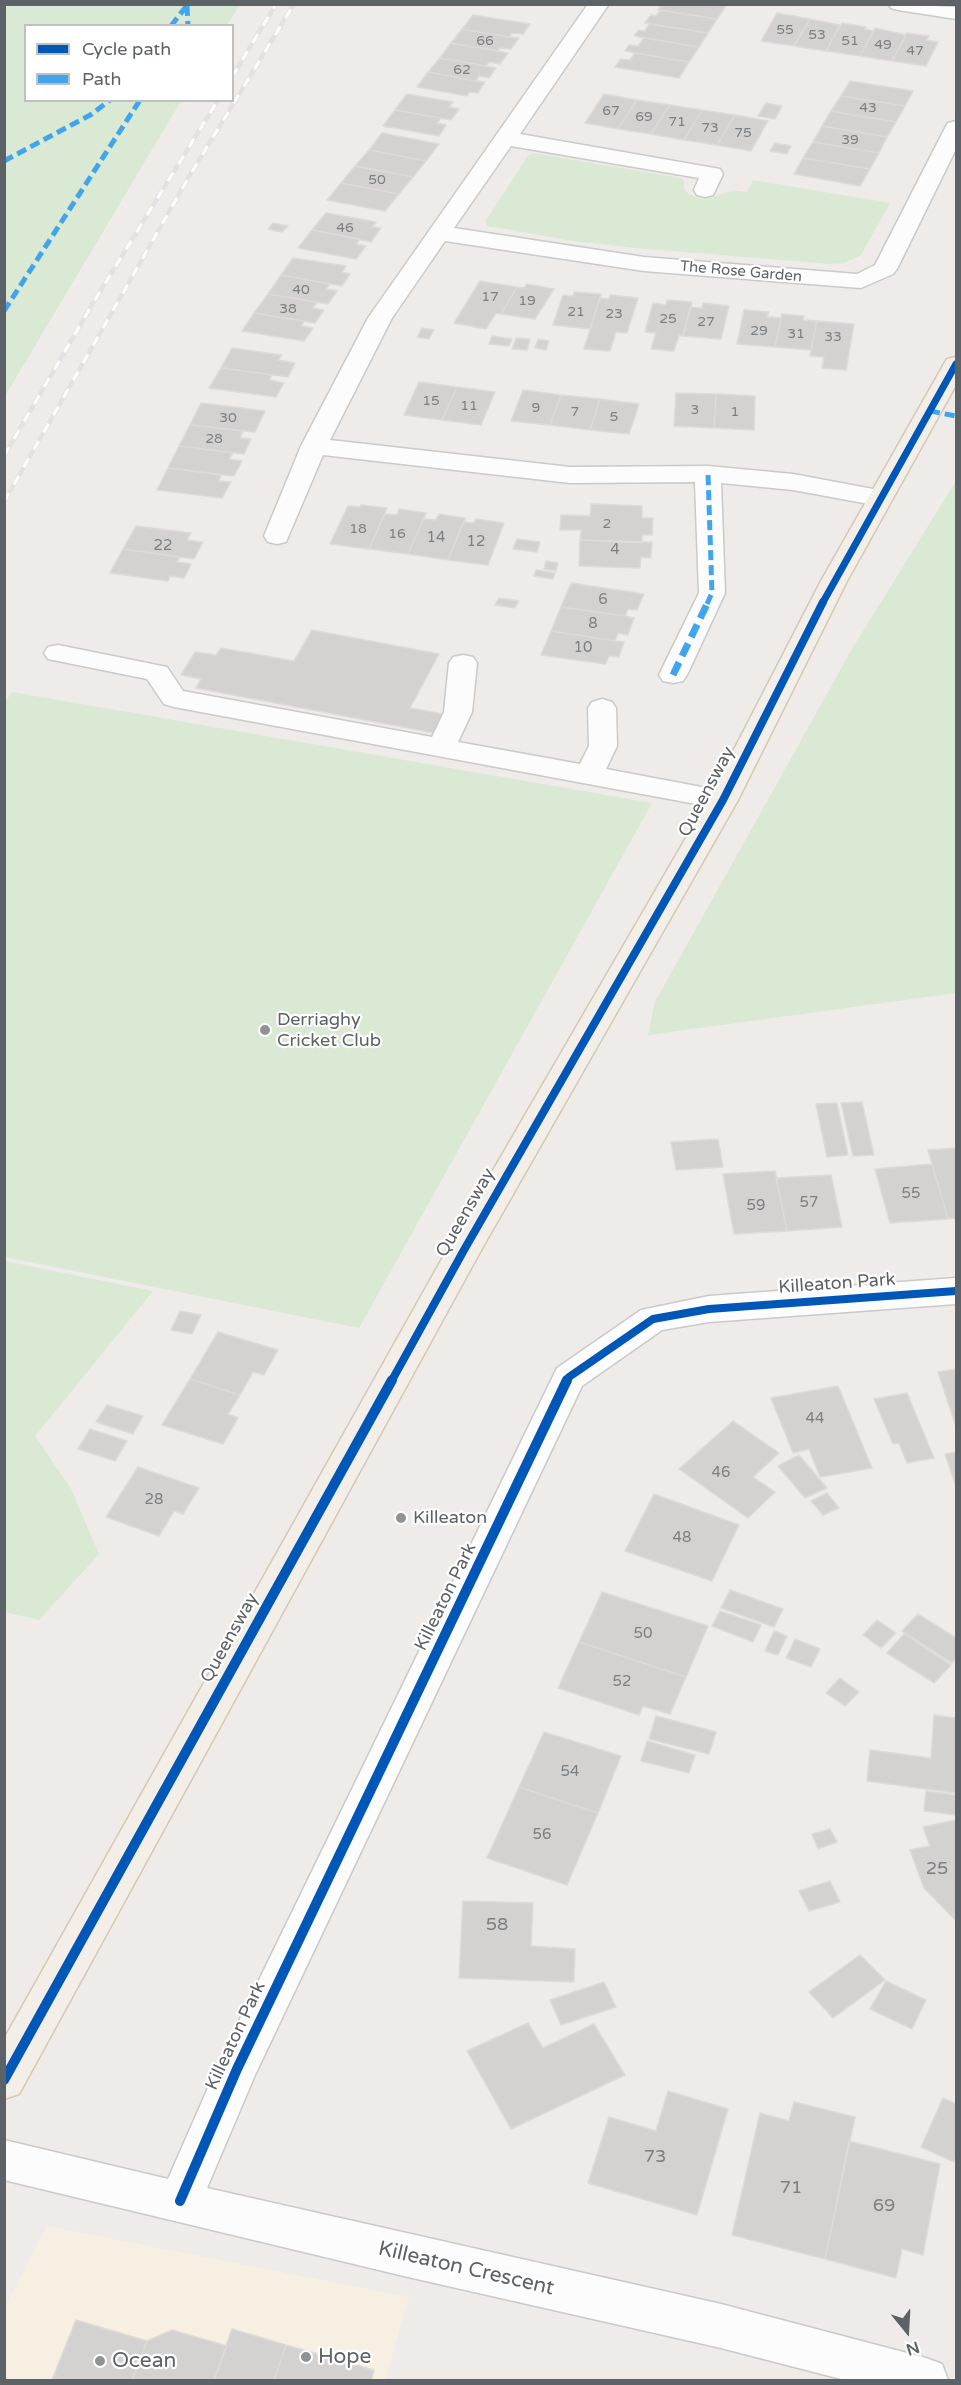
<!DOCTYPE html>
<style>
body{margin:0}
#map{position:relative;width:961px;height:2385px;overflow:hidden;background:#eeebe8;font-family:"Varela Round",sans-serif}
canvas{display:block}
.frame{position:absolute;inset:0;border:6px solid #5d6266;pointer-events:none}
.legend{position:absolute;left:24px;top:24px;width:210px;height:78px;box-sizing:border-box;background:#fff;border:2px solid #bec0c2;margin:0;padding:8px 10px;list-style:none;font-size:18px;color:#5d6266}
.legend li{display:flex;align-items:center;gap:12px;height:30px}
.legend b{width:30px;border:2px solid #bec0c2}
.north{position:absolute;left:877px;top:2301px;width:60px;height:60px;-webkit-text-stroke:4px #fff;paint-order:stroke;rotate:162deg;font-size:16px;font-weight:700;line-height:24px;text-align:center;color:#5d6266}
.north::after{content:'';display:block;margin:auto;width:21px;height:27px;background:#5d6266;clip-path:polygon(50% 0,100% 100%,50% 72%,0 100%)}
</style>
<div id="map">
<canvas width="961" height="2385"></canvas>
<div class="frame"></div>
<ul class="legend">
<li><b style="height:8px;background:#0057b8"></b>Cycle path</li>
<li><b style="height:8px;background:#40a5ee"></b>Path</li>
</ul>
<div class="north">N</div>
</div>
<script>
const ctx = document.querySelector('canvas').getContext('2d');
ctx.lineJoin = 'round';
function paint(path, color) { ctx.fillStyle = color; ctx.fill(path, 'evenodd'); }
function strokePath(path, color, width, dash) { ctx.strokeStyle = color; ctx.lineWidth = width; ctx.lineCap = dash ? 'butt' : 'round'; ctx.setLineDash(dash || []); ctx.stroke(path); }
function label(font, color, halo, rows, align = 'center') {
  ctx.font = font + ' "Varela Round",sans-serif'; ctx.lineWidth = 4.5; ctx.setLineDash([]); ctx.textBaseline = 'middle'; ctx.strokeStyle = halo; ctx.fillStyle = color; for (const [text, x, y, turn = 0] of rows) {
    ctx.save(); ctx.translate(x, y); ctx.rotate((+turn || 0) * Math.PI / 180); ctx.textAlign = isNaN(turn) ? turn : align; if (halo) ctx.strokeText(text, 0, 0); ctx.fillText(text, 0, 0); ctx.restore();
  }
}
paint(new Path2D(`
 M47,2226L409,2297L385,2380H5V2307Z`), '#f7efe1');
paint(new Path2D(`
 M5,4L240,5L227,25L26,26V100L181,101L5,396Z
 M533,153L680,178L684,180V190C703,206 714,195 732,191C736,190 743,192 747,192L753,180L890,203L861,255L845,263L829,264L636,248L574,241L488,226L485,222L528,156Z
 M956,481V993L648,1035L655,1002L852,649Z
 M12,692L652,803L359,1328L5,1257L4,704Z
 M5,1261L153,1291L35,1436L71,1489L99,1554L39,1620L5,1612Z`), '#d9e9d3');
const building = new Path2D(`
 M662,4H727L717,19L658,10Z
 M661,10L717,19L708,33L645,23L651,15L656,16Z
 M777,13L810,19L794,46L761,41Z
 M473,15L530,24L523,34L512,33L509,37L462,29Z
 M810,19L840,25L826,51L794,46Z
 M842,23L866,27L865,29L874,31L860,56L826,51Z
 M649,24L708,33L699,47L634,36L639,30L645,31Z
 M875,28L906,35L892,61L860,56Z
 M462,29L509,37L519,38L511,49L500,48L498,51L451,43Z
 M907,33L929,36L926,40L938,42L926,66L892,61Z
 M644,38L699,47L689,62L625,51L629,45L638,46Z
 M451,43L498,51L508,53L500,64L489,62L486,66L440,58Z
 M635,53L689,62L679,78L615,67L621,59L630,60Z
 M440,58L486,66L496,68L489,78L479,76L476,81L428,72Z
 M428,72L476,81L485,82L478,93L470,92L467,96L417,87Z
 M850,81L913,91L905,106L841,96Z
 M407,94L453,102L449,107L459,109L451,120L395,110Z
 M604,94L637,100L618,129L585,123Z
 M841,96L905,106L896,122L831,111Z
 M637,100L670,105L651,134L618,129Z
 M766,103L782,106L775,119L758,116Z
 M670,105L702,110L684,140L651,134Z
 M395,110L441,118L437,123L446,125L439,136L383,126Z
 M702,110L735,115L717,145L684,140Z
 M831,111L896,122L887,137L822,126Z
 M735,115L768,121L751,151L717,145Z
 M822,126L887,137L879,153L813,142Z
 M382,133L439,144L426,161L369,150Z
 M813,142L879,153L870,169L803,158Z
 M775,143L791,146L787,154L770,151Z
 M369,150L426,161L413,177L355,166Z
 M803,158L870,169L860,186L794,174Z
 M355,166L413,177L399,194L341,183Z
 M341,183L399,194L385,211L327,200Z
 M326,213L376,222L372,227L381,228L371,242L312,230Z
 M273,223L288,226L282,232L268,229Z
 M312,230L360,239L356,244L366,246L356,259L298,248Z
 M293,258L346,266L342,272L350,274L342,286L281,275Z
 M281,275L330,284L326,289L337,291L328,304L268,294Z
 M480,281L517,287L501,314L496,313L486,329L454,323Z
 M527,284L554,289L535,319L501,314L517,287L524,288Z
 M574,292L601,294L590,329L553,325L563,295L573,296Z
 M268,294L317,302L313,308L324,310L315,323L254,313Z
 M610,295L638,298L627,333L616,332L610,351L584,349L600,298L609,299Z
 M667,300L692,302L683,336L679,335L674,351L651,349L656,333L645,332L653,303L666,305Z
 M703,303L729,306L721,339L683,336L690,307L702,308Z
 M744,310L769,312L767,317L781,318L775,347L737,344Z
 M254,313L304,321L301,326L313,328L304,341L242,331Z
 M782,314L804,316L803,320L817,321L811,350L775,347Z
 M817,321L854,324L846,370L822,368L824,357L810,356Z
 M422,328L434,330L429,339L417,337Z
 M492,336L512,339L509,346L489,344Z
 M516,338L530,339L527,350L512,349Z
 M538,339L549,341L546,350L535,348Z
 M232,348L282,355L278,360L295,363L288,377L221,368Z
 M221,368L272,375L269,380L284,383L276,397L209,388Z
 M419,382L457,387L442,420L404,415Z
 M457,387L495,392L481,425L442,420Z
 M523,390L561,395L550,425L511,421Z
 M676,393L716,394L714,428L674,426Z
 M716,394L755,396L754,430L714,428Z
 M561,395L600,399L590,430L550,425Z
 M600,399L639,404L629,434L590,430Z
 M201,403L265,411L255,432L190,425Z
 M190,425L243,431L240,438L251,439L244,454L179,446Z
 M179,446L233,453L229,459L242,461L234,476L168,468Z
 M168,468L221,475L219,481L231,482L222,498L157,490Z
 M591,504L642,506V518H653L652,535H642V543L580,540L581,530H560L561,515L590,516Z
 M361,505L387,508L369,549L330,544L348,506L360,507Z
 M399,509L426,513L408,554L369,549L385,514L397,515Z
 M439,514L465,518L448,560L408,554L424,519L436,520Z
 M476,519L504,523L488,565L448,560L464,522L474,523Z
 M136,526L191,533L187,540L203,542L194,559L123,549Z
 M517,539L540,542L537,552L513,549Z
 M580,540L652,542L651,558L641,557L640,568L579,566Z
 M123,549L180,557L177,562L191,564L184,578L170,576L168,581L110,573Z
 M546,561L558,563L556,571L544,569Z
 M536,570L555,573L553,579L534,576Z
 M571,583L644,594L637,610L628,609L625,616L561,607Z
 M499,598L519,601L515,608L495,605Z
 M561,607L625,616L634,618L628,635L618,633L615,641L551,631Z
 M312,630L439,654L410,708L443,714L434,733L196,688L201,679L181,675L195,652L216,655L221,648L294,661Z
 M551,631L615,641L624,642L619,657L609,656L605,664L541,655Z
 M862,1102L874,1155L853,1156L841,1103Z
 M837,1103L848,1155L827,1157L816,1104Z
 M718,1139L723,1167L676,1170L671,1142Z
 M956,1148V1218L948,1219L928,1150Z
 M932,1164L948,1219L890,1223L875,1169Z
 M775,1171L787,1231L734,1234L723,1174Z
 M831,1175L842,1227L787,1231L776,1178Z
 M180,1311L201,1315L192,1334L171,1330Z
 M218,1332L278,1350L264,1375L253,1372L240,1395L190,1379Z
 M956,1369V1427L938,1372Z
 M190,1379L240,1395L228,1414L238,1418L223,1444L162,1425Z
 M838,1386L872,1468L820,1477L809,1449L793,1453L771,1398Z
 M907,1393L934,1458L907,1463L899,1443L893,1444L874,1399Z
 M107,1405L143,1416L133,1434L96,1422Z
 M733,1421L779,1453L753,1477L775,1492L748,1518L679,1469Z
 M90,1429L127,1441L115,1461L78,1449Z
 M956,1452V1487L945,1454Z
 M799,1455L827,1488L805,1498L778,1466Z
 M138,1467L199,1488L183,1514L174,1511L159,1536L106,1517Z
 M827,1493L839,1508L823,1515L811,1501Z
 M654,1494L739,1525L712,1581L625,1551Z
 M730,1590L783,1609L774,1627L721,1608Z
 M602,1592L708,1626L686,1677L579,1642Z
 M720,1611L761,1625L753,1642L712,1626Z
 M918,1614L956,1638V1658L952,1663L902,1631Z
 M877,1620L896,1633L881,1648L863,1635Z
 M774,1631L787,1636L778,1655L765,1651Z
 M904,1634L951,1665L934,1683L887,1653Z
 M795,1639L820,1649L811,1667L786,1658Z
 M579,1642L686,1677L670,1714L643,1706L639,1715L558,1688Z
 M840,1678L859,1692L845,1706L826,1693Z
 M934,1715L956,1718V1793L867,1781L870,1750L931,1758Z
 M656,1716L716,1732L709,1754L649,1739Z
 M544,1732L621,1756L598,1813L519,1787Z
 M647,1741L695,1755L689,1773L641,1761Z
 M519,1787L598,1813L567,1885L487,1858Z
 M926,1791L956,1795V1815L924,1811Z
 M956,1820V1921L924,1888L910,1850L930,1846L923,1827Z
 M830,1829L837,1842L818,1849L812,1834Z
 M830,1881L840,1902L809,1911L799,1891Z
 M463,1901L533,1903L531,1946L575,1949L574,1982L459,1978Z
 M860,1955L885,1980L833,2018L809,1992Z
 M886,1981L926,2000L912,2029L870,2009Z
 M604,1982L616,2007L561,2025L550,2000Z
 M528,2023L543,2048L594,2024L625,2075L511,2129L467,2051Z
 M668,2091L728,2109L697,2215L588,2183L609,2117L656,2131Z
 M943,2098L956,2104V2155L954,2162L921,2147Z
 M794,2102L855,2117L825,2259L732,2235L760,2113L789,2121Z
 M849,2141L940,2164L923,2255L902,2249L896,2278L825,2259Z
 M76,2320L147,2341L132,2380H52Z
 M232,2329L286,2345L274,2380H214Z
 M172,2330L227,2346L214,2380H132L147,2341Z
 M286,2345L374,2370L371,2380H274Z`);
paint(building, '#d4d2d1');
strokePath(building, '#dddad7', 1.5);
const service = new Path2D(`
 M58,645L167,667L183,691L432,737L444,712L449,663L453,657L463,655L473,657L477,663L472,712L458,742L580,764L589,746L588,708L592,702L602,699L612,702L616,708L617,746L606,769L723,791L733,793L738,800L733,807L723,809L174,707L164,704L147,679L48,659L44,653L48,647Z`);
const minor = new Path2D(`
 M588,4H609L520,134L720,169L723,174L713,195L705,197L697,195L694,190L699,178L511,146L454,228L644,257L857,274L875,265L945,128L948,123L956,121V149L897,269L893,274L861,288L644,271L445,241L392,318L330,440L570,467L708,466L793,474L889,492L893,498L889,504L880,506L793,490L721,483L725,593L687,675L683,681L673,683L663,681L659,675L699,593L695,482L570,483L323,455L286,542L277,544L268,542L264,536L301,446L368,318Z
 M888,4L956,7V19L898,10L891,8Z
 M956,1278V1304L709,1322L662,1330L582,1386L255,2075L207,2188L721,2304L926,2358L942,2364L948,2380H845L721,2348L408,2277L4,2180V2140L168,2179L222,2056L557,1368L641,1310L709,1296Z`);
const primary = new Path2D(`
 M956,357V385L847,581L738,800L480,1252L19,2094L4,2099V2039L452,1241L708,800L821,581L944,364L947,359Z`);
strokePath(service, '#cacaca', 3);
strokePath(minor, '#cacaca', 3);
strokePath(primary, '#d5c8b6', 3);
paint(service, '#fcfcfc');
paint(minor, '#fcfcfc');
paint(primary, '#f3efe8');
const rail = new Path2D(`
 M232,77L276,4
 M4,456L93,303L218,100
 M4,502L190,175L294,4`);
strokePath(rail, '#e3e2e3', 4.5);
strokePath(rail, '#fff', 3, [10]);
strokePath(new Path2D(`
 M187,6L188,26
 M171,26L188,4
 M4,161L92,114L110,100
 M4,311L140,100
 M930,411L956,416
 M707,604L712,593L708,474`), '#40a5ee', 5, [10, 5]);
strokePath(new Path2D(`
 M673,675L708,602`), '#40a5ee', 7, [14, 7]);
strokePath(new Path2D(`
 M822,604L956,364`), '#0057b8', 7);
strokePath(new Path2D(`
 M391,1382L464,1250L723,800L823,602
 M567,1382L569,1377L653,1319L709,1309L956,1291`), '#0057b8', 8);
strokePath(new Path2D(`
 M4,2080L392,1380
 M180,2201L237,2069L567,1380`), '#0057b8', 10);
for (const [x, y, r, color] of [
 [265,1030,6,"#909294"],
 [401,1518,6,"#909294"],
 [306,2357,6,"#909294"],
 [100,2361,6,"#909294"]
]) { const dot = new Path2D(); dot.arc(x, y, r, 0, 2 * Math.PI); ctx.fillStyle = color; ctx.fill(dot); strokePath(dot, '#fff', 2); }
label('14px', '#7c7f82', null, [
 ["55",785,30],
 ["53",817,35],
 ["66",485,41],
 ["51",850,41],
 ["49",883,45],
 ["47",915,51],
 ["62",462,70],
 ["43",868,108],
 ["67",611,111],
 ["69",644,117],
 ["71",677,122],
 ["73",710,128],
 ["75",743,133],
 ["39",850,140],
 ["50",377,180],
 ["46",345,228],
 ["40",301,290],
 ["17",490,297],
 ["19",527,301],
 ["38",288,309],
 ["21",576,312],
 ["23",614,314],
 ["25",668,319],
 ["27",706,322],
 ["29",759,331],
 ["31",796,334],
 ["33",833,337],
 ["15",431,401],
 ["11",469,406],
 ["9",536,408],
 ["3",695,410],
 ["7",575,412],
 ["1",735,412],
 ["5",614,417],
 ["30",228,418],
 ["28",214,439],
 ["2",607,524],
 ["18",358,529],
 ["16",397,534]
]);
label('15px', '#5d6266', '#fff', [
 ["The Rose Garden",741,272,5]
]);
label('15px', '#7c7f82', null, [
 ["14",436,538],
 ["12",476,542],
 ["22",163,546],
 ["4",615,550],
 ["6",603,600],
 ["8",593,624],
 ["10",583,648],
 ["55",911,1194],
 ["57",809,1203],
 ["59",756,1206],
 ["44",815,1419],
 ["46",721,1473],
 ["28",154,1500],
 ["48",682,1538],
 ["50",643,1634],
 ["52",622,1682],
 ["54",570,1772],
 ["56",542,1835]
]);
label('18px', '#5d6266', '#fff', [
 ["Queensway",707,792,-62],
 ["Queensway",466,1213,-60],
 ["Killeaton Park",837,1284,-4],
 ["Killeaton Park",446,1597,-64],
 ["Queensway",230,1638,-61],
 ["Killeaton Park",236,2036,-65]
]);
label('18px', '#5d6266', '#fff', [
 ["Derriaghy",277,1020],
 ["Cricket Club",277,1041],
 ["Killeaton",413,1518]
], 'left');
label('18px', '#7c7f82', null, [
 ["25",937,1869],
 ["58",497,1925],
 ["73",655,2157],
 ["71",791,2188],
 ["69",884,2206]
]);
label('21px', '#5d6266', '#fff', [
 ["Killeaton Crescent",466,2269,13]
]);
label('21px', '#5d6266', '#fff', [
 ["Hope",318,2357],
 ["Ocean",112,2361]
], 'left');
</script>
